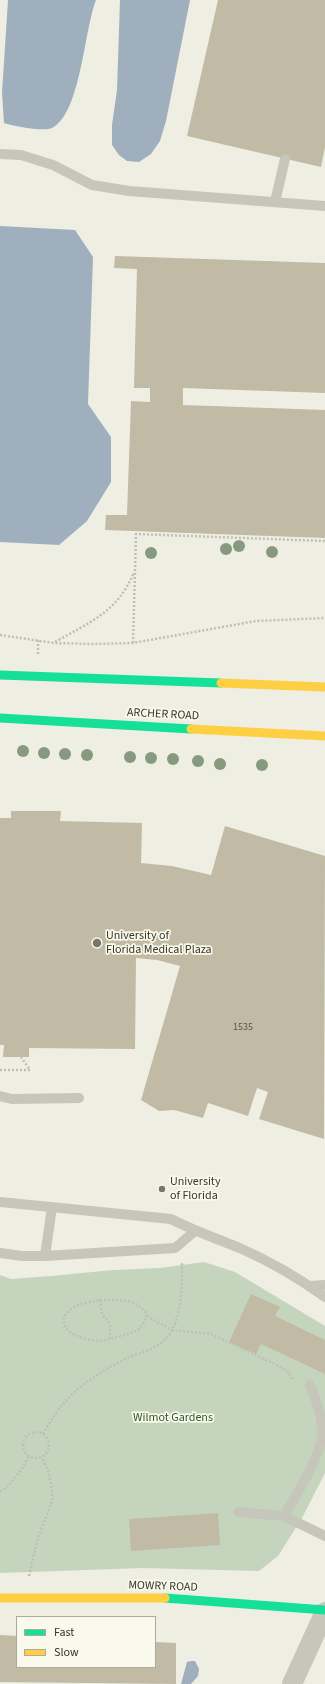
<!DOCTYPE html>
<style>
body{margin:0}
#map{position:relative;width:325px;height:1684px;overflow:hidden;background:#eeeee2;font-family:"Source Sans 3",sans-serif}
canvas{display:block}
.legend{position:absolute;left:16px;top:1616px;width:140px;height:52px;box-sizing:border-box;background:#f9faeb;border:1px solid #acab9e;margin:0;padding:5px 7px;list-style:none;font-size:12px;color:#38352a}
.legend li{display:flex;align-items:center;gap:8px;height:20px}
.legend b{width:20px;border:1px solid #acab9e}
</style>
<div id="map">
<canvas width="325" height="1684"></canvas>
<ul class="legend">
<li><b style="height:5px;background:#16e098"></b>Fast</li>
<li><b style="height:5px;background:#ffcf43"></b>Slow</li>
</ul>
</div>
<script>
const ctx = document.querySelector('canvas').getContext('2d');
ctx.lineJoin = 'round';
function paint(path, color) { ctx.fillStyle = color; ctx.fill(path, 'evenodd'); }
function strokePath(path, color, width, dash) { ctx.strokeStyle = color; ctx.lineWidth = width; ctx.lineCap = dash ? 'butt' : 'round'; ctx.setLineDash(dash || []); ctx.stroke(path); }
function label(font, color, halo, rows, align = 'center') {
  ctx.font = font + ' "Source Sans 3",sans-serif'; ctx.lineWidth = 3.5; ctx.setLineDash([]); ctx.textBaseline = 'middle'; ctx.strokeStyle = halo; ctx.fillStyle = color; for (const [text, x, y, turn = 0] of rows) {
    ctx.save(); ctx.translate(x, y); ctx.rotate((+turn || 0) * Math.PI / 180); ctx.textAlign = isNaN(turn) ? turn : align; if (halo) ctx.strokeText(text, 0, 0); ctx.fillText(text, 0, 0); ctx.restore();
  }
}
paint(new Path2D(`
 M204,1262L235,1272L325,1326V1473L302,1518L278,1556L259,1571L143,1568L0,1573V1275L11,1279L51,1276L113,1270L160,1268Z`), '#c5d5bd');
paint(new Path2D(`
 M8,0H96C84,30 81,113 52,128C44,132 13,126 4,123L2,93Z
 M120,0H190L166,121L160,141L151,154L139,162L127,161L119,155L112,145V125L117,90Z
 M0,226L75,230L93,257L88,404L111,437V482L87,521L59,545L0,542Z
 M191,1661H195L199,1669L198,1676L191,1684H181L187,1662Z`), '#a0afbe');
paint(new Path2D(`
 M218,0H325V147L321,167L187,136Z
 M115,256L325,263V393L183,388V405L325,410V538L105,530L106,515H127L131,401L150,402V388H134L137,269L114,268Z
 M11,811H61L60,821L142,823L141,863L172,866L211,875L225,826L325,856L324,1139L259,1119L268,1092L257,1088L248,1116L208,1103L203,1118L174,1110L159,1111L141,1100L180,966L157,960L136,958L135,1049L29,1048V1057H3L4,1045H0V818H11Z
 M251,1294L280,1307L275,1316L325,1340V1374L261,1344L256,1354L229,1342Z
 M218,1513L220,1545L131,1551L129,1519Z
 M0,1635L17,1636V1667H155V1642L176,1643V1684L0,1682Z`), '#c1bba5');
strokePath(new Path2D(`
 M0,635L54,643L92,644L133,643L256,621L325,618
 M38,640V654
 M55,642C90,622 118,612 134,572
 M133,643L136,534L325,541
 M0,1070H30L21,1057
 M100,1300C118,1300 136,1298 147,1314C142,1331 136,1332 120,1336C114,1337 106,1341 99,1341C83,1341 48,1328 71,1309C79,1303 91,1302 100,1300Z
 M100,1300L102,1314L110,1324V1338
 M147,1316L172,1330L211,1334L283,1368L288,1372L293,1381
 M23 1445a13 13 0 1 1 26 0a13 13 0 1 1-26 0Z
 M43,1434C56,1411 70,1392 93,1378C104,1370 118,1362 130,1357C145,1351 163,1347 171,1332C182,1312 182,1285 182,1263
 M0,1492C14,1482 21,1471 29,1456
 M29,1576L38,1537L53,1499L49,1473L42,1457`), '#bfbfb4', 2.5, [2, 2]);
strokePath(new Path2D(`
 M0,154L21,155L53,165L92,185L129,191L325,206
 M275,202L285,159
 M0,1096L12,1099L79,1098
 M0,1202L171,1219C194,1231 218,1239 242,1249C271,1262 300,1279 325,1297
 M0,1253L22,1256H45L175,1248L195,1231
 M45,1256L52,1207
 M309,1286L325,1285
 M238,1512L284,1516L325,1536
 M284,1516C295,1497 323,1453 322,1432C322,1415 316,1400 310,1385`), '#c7c6bb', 10);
strokePath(new Path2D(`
 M292,1684L325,1612`), '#c7c6bb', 20);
strokePath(new Path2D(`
 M0,675L221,683
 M0,718L191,729
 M165,1598L325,1610`), '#16e098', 9);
strokePath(new Path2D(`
 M221,683L325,687
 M191,729L325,736
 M0,1598H165`), '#ffcf43', 9);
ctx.fillStyle = '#879a7f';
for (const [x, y] of [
 [239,546],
 [226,549],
 [272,552],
 [151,553],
 [23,751],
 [44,753],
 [65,754],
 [87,755],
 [130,757],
 [151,758],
 [173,759],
 [198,761],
 [220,764],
 [262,765]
]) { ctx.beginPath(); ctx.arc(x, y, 6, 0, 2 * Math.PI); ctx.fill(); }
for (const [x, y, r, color] of [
 [97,943,5,"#78766a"],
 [162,1189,4,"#78766a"]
]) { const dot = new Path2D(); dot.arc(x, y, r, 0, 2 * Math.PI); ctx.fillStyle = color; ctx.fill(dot); strokePath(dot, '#f9faeb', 1.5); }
label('10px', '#5a5649', null, [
 ["1535",243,1028]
]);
label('12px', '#38352a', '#f9faeb', [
 ["ARCHER ROAD",163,715,3],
 ["MOWRY ROAD",163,1587,2]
]);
label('12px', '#38352a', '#f9faeb', [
 ["University of",106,936],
 ["Florida Medical Plaza",106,950],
 ["University",170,1182],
 ["of Florida",170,1196]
], 'left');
label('12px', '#33562e', '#f9faeb', [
 ["Wilmot Gardens",173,1418]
]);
</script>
